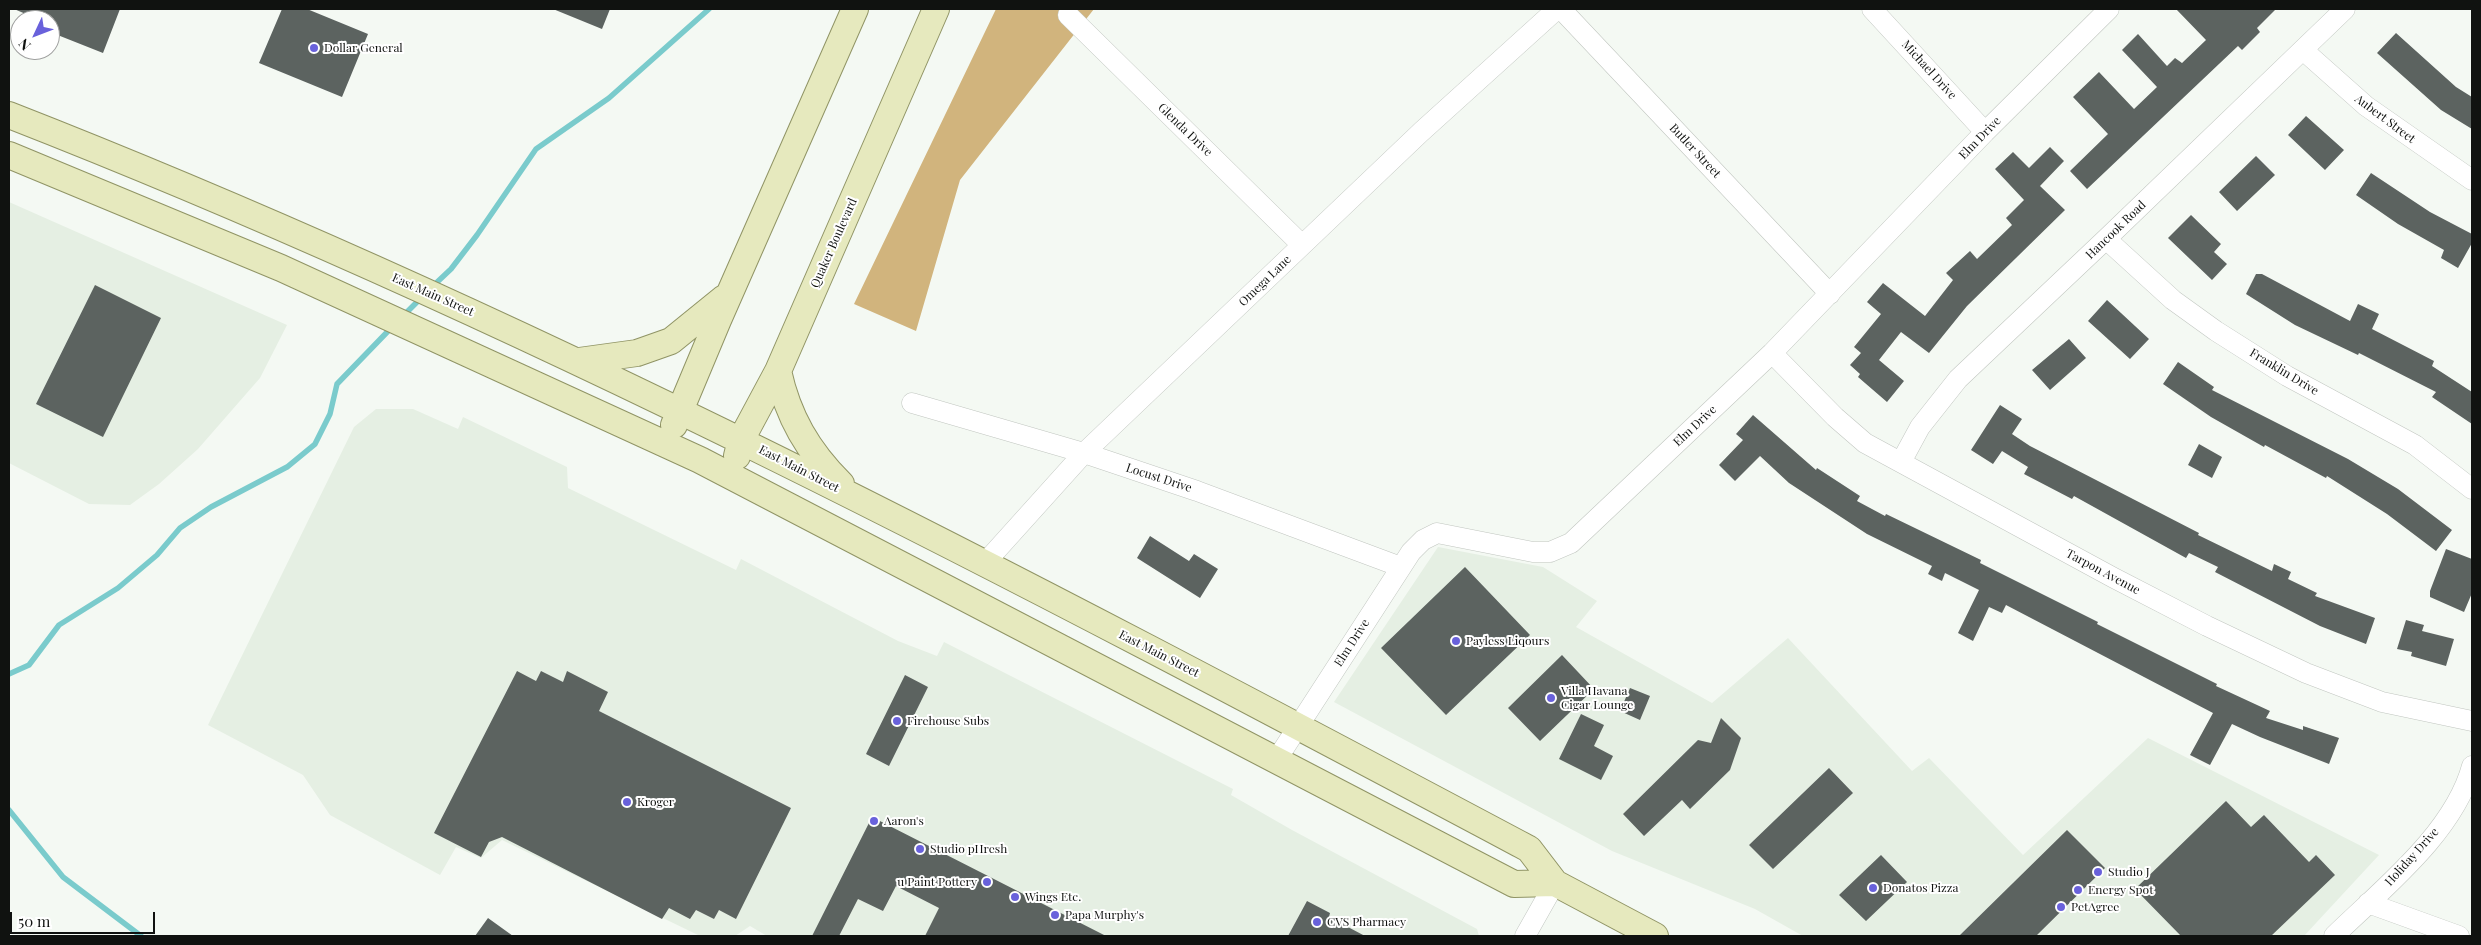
<!DOCTYPE html>
<style>
body{margin:0}
#map{position:relative;width:2481px;height:945px;overflow:hidden;background:#f4f9f3;font-family:"Playfair Display",serif}
canvas{display:block}
.frame{position:absolute;inset:0;border:10px solid #101210;pointer-events:none}
.north{position:absolute;left:10px;top:10px;width:50px;height:50px;box-sizing:border-box;background:#fff;border:1px solid #9fa09f;border-radius:50%;rotate:227deg;font-size:14px;font-weight:700;line-height:20px;text-align:center;color:#101210}
.north::after{content:'';display:block;margin:auto;width:18px;height:22px;background:#6961db;clip-path:polygon(50% 0,100% 100%,50% 72%,0 100%)}
.scale{position:absolute;left:10px;top:912px;width:145px;height:22px;box-sizing:border-box;border:2px solid #101210;border-top:0;padding-left:6px;font-size:15px;line-height:18px;white-space:nowrap;color:#101210;-webkit-text-stroke:4px #fff;paint-order:stroke}
</style>
<div id="map">
<canvas width="2481" height="945"></canvas>
<div class="frame"></div>
<div class="north">N</div>
<div class="scale">50 m</div>
</div>
<script>
const ctx = document.querySelector('canvas').getContext('2d');
ctx.lineJoin = 'round';
function paint(path, color) { ctx.fillStyle = color; ctx.fill(path, 'evenodd'); }
function strokePath(path, color, width, dash) { ctx.strokeStyle = color; ctx.lineWidth = width; ctx.lineCap = dash ? 'butt' : 'round'; ctx.setLineDash(dash || []); ctx.stroke(path); }
function label(font, color, halo, rows, align = 'center') {
  ctx.font = font + ' "Playfair Display",serif'; ctx.lineWidth = 4; ctx.setLineDash([]); ctx.textBaseline = 'middle'; ctx.strokeStyle = halo; ctx.fillStyle = color; for (const [text, x, y, turn = 0] of rows) {
    ctx.save(); ctx.translate(x, y); ctx.rotate((+turn || 0) * Math.PI / 180); ctx.textAlign = isNaN(turn) ? turn : align; if (halo) ctx.strokeText(text, 0, 0); ctx.fillText(text, 0, 0); ctx.restore();
  }
}
paint(new Path2D(`
 M9,202L287,325L260,378L198,449L159,484L130,505L89,504L9,463Z
 M376,409H413L458,429L463,417L567,467L568,488L736,570L741,559L898,641L937,656L944,642L1233,789L1231,795L1292,830L1477,929L1479,936H767L750,926L735,936H700L502,840L481,858L456,847L440,875L330,815L303,775L208,725L354,427Z
 M1438,547L1543,567L1597,601L1576,627L1712,703L1788,638L1912,771L1929,758L2023,855L2148,738L2379,855L2304,936H1803L1755,909L1612,851L1334,702Z`), '#e5efe3');
paint(new Path2D(`
 M996,9H1094L960,180L916,331L854,304Z`), '#d1b47d');
strokePath(new Path2D(`
 M433,286L451,269L477,235L536,149L609,98L709,9
 M403,316L421,298
 M9,674L29,665L59,625L118,588L157,555L180,528L211,507L287,467L315,444L330,414L337,384L393,326
 M9,810L63,877L141,936`), '#7acbcc', 5.5);
paint(new Path2D(`
 M14,9H120L103,53L50,32L53,25L50,24V20H40Z
 M282,9H307L368,34L342,97L259,63Z
 M553,9H610L602,29Z
 M2176,9H2276L2257,28L2260,32L2242,50L2238,46L2087,189L2070,171L2108,134L2073,97L2099,72L2134,109L2157,87L2122,50L2138,34L2167,66L2175,58L2182,63L2206,40Z
 M2396,33L2456,87L2472,97V129L2441,110L2377,53Z
 M2306,116L2344,150L2325,170L2288,135Z
 M2050,147L2064,161L2040,186L2065,210L1967,306L1929,353L1901,332L1879,360L1904,381L1887,402L1858,377L1860,374L1850,365L1861,353L1854,347L1881,314L1867,302L1883,283L1925,316L1953,280L1946,273L1970,251L1977,259L2012,225L2006,218L2024,200L1995,169L2013,152L2029,168Z
 M2256,156L2275,175L2237,211L2219,192Z
 M2371,173L2430,212L2472,234V243L2458,268L2441,258L2444,250L2398,224L2356,195Z
 M2191,215L2221,244L2214,252L2227,264L2212,280L2168,238Z
 M2256,274H2262L2350,321L2358,304L2379,314L2372,329L2434,361L2432,366L2472,392V424L2432,397L2436,392L2359,353L2358,355L2295,325L2246,294Z
 M95,285L161,318L103,437L36,404Z
 M2107,300L2149,339L2130,359L2088,321Z
 M2069,339L2086,358L2050,390L2032,370Z
 M2178,362L2214,387L2212,390L2348,459L2398,489L2452,530L2436,551L2387,514L2327,476L2326,478L2265,445L2264,447L2211,417L2163,384Z
 M2000,405L2022,419L2012,434L2030,446L2199,533L2198,535L2272,571L2274,564L2291,572L2288,579L2317,593L2315,596L2375,618L2366,644L2320,626L2215,572L2218,567L2189,553L2186,558L2074,496L2072,499L2024,474L2028,467L2002,451L1993,464L1971,450Z
 M1753,415L1816,470L1817,468L1860,496L1857,501L1885,516L1886,514L1981,560L1980,563L2098,622L2097,624L2217,684L2216,686L2270,711L2266,718L2303,730V726L2339,738L2329,764L2260,737L2232,724L2210,765L2190,755L2213,713L2006,605L2002,613L1989,607L1973,641L1958,633L1979,590L1945,573L1942,581L1928,574L1932,566L1867,534L1789,483L1760,456L1735,481L1719,465L1743,440L1736,434Z
 M2199,444L2222,457L2212,478L2188,465Z
 M1150,536L1189,561L1194,554L1218,569L1200,598L1137,558Z
 M2446,549L2472,559V593L2464,612L2430,597V591Z
 M1465,567L1530,635L1446,715L1381,648Z
 M2406,620L2424,625L2422,631L2454,639L2446,666L2411,656L2412,652L2397,649Z
 M1562,655L1594,689L1540,741L1508,708Z
 M517,671L536,681L541,671L563,682L567,671L608,692L599,711L791,808L736,919L719,910L714,919L696,910L690,919L669,908L662,919L502,837L489,842L481,857L434,833Z
 M905,675L928,687L889,766L866,754Z
 M1630,688L1650,696L1640,720L1620,711Z
 M1581,714L1604,725L1594,746L1613,756L1601,780L1559,759Z
 M1721,718L1741,738L1730,770L1690,809L1682,800L1644,836L1623,814L1698,740L1711,743Z
 M1829,768L1853,793L1773,869L1749,845Z
 M2226,801L2251,827L2264,815L2309,862L2316,855L2335,875L2271,936H2181L2135,889Z
 M872,817L1106,936H925L939,908L896,886L883,911L858,899L839,936H812Z
 M2067,830L2105,868L2036,936H1959Z
 M1881,855L1907,882L1866,921L1839,895Z
 M1307,901L1330,913L1329,917L1365,936H1288Z
 M488,918L513,936H475Z`), '#5c6360');
const minor = new Path2D(`
 M1561,9L1830,294
 M1872,9L1985,132
 M1068,15L1302,245
 M2303,50L2366,106L2472,180
 M2106,239L2173,300L2216,331L2287,376L2415,445L2472,489
 M1772,353L1835,417L1865,443L2114,578L2207,626L2306,673L2382,702L2472,721
 M912,403L1084,453L1197,491L1401,567
 M1901,462L1920,427L1958,379L2106,239L2345,9
 M984,564L1084,453L1421,132L1557,9
 M1277,759L1411,552L1423,540L1437,533L1533,552H1550L1571,543L1772,353L1985,132L2109,9
 M2368,903L2459,936
 M1525,936L1555,883
 M2334,936C2382,889 2454,833 2472,766`);
const major = new Path2D(`
 M9,115C534,320 1032,585 1529,849L1555,883L1655,936
 M9,155L281,268L700,460L1514,884L1555,883
 M579,361L637,353L671,341L724,298
 M778,371C788,417 808,451 841,484
 M674,425L718,320L855,9
 M737,456L741,440L778,371L936,9`);
strokePath(minor, '#c1c6c0', 21);
strokePath(major, '#909465', 28);
strokePath(minor, '#fff', 20);
strokePath(major, '#e6e9be', 26);
for (const [x, y, r, color] of [
 [314,48,5,"#6961db"],
 [1456,641,5,"#6961db"],
 [1551,698,5,"#6961db"],
 [897,721,5,"#6961db"],
 [627,802,5,"#6961db"],
 [874,821,5,"#6961db"],
 [920,849,5,"#6961db"],
 [2098,872,5,"#6961db"],
 [987,882,5,"#6961db"],
 [1873,888,5,"#6961db"],
 [2078,890,5,"#6961db"],
 [1015,897,5,"#6961db"],
 [2061,907,5,"#6961db"],
 [1055,915,5,"#6961db"],
 [1317,922,5,"#6961db"]
]) { const dot = new Path2D(); dot.arc(x, y, r, 0, 2 * Math.PI); ctx.fillStyle = color; ctx.fill(dot); strokePath(dot, '#fff', 2); }
label('12px', '#101210', '#fff', [
 ["Dollar General",324,48],
 ["Payless Liqours",1466,641],
 ["Villa Havana",1561,691],
 ["Cigar Lounge",1561,705],
 ["Firehouse Subs",907,721],
 ["Kroger",637,802],
 ["Aaron's",884,821],
 ["Studio pHresh",930,849],
 ["Studio J",2108,872],
 ["u Paint Pottery",977,882,"right"],
 ["Donatos Pizza",1883,888],
 ["Energy Spot",2088,890],
 ["Wings Etc.",1025,897],
 ["PetAgree",2071,907],
 ["Papa Murphy's",1065,915],
 ["CVS Pharmacy",1327,922]
], 'left');
label('12px', '#101210', '#fff', [
 ["Michael Drive",1929,70,48],
 ["Aubert Street",2385,119,37],
 ["Glenda Drive",1185,130,44],
 ["Elm Drive",1980,138,-46],
 ["Butler Street",1695,151,47],
 ["Hancook Road",2116,230,-44],
 ["Quaker Boulevard",834,243,-66],
 ["Omega Lane",1265,281,-44],
 ["East Main Street",433,295,24],
 ["Franklin Drive",2284,372,31],
 ["Elm Drive",1695,426,-43],
 ["East Main Street",799,469,27],
 ["Locust Drive",1159,478,18],
 ["Tarpon Avenue",2103,572,28],
 ["Elm Drive",1352,643,-57],
 ["East Main Street",1159,654,27],
 ["Holiday Drive",2412,857,-48]
]);
</script>
